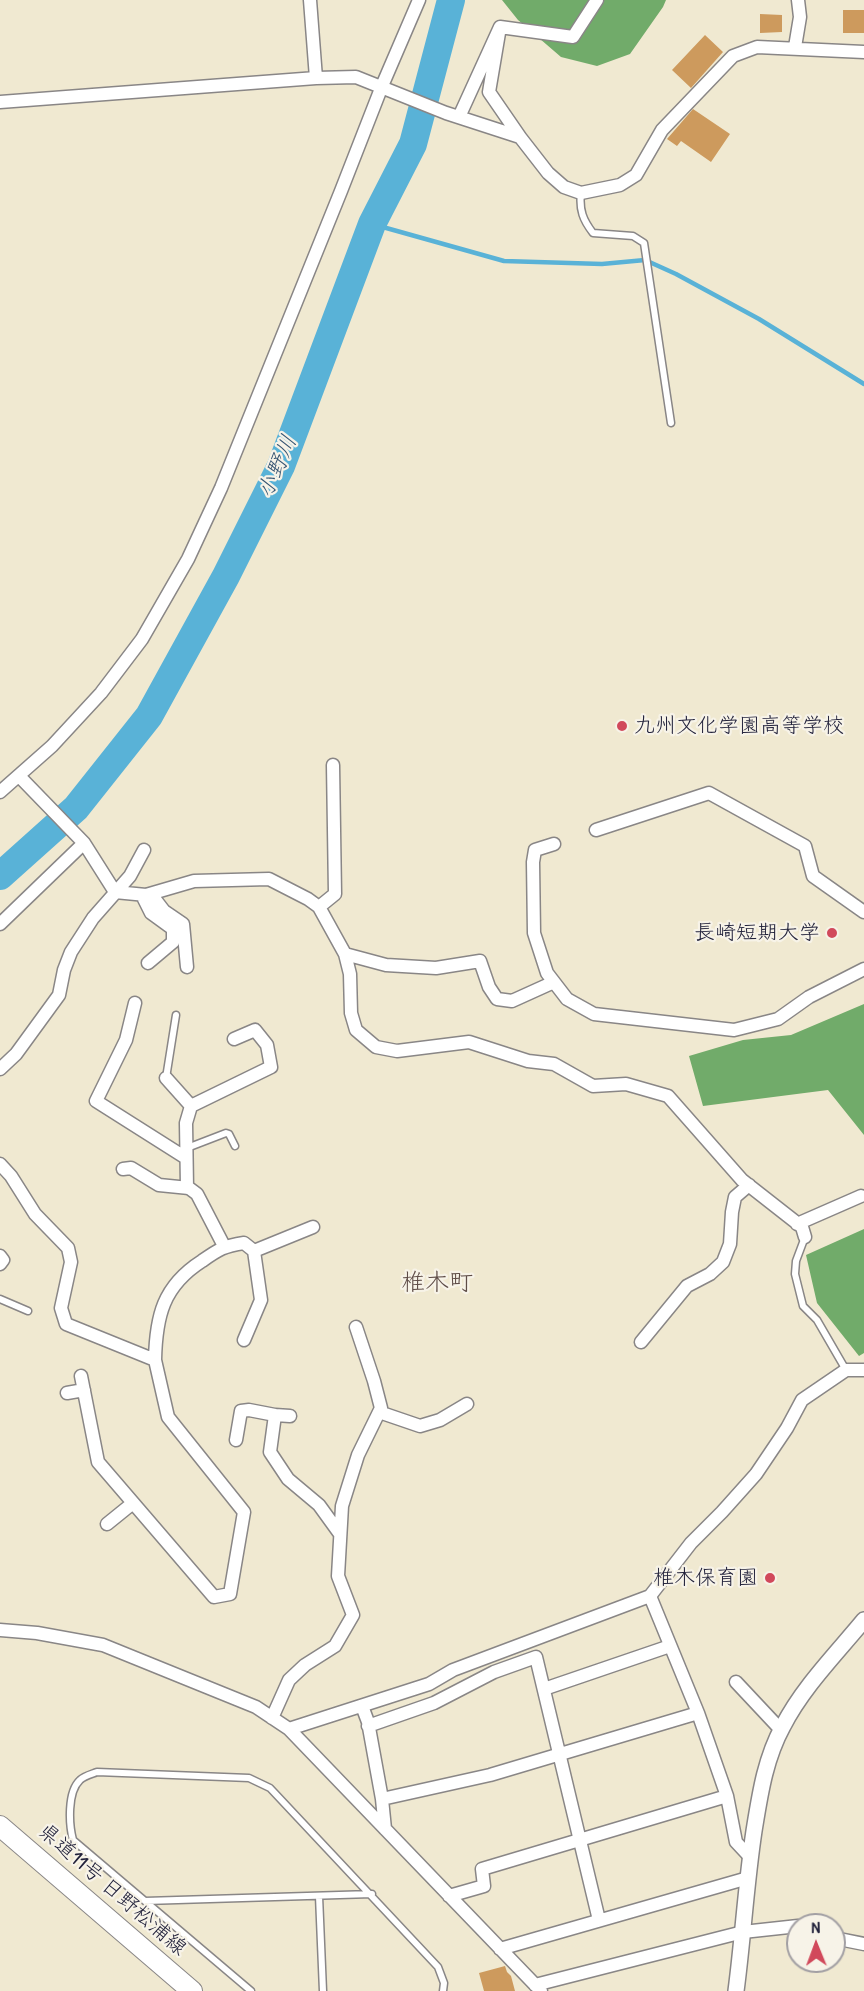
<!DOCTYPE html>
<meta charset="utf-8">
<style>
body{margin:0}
#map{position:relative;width:864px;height:1991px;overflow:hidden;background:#f0e9d1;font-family:"Patrick Hand",sans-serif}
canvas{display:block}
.north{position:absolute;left:786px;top:1913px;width:60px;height:60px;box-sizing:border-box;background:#f7f3e8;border:2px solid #a29fa3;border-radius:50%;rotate:359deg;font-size:16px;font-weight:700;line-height:24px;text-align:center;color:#22223b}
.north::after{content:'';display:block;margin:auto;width:21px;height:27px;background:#d1495b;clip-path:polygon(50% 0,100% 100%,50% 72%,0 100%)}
</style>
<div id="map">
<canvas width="864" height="1991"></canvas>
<div class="north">N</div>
</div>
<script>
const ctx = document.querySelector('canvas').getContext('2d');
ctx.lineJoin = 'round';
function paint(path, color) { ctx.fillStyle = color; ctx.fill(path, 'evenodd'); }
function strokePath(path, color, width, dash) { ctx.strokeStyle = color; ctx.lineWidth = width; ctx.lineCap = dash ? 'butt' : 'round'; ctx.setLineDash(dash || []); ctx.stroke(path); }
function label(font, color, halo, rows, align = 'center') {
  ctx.font = font + ' "Patrick Hand","Klee One",sans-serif'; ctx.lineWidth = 4.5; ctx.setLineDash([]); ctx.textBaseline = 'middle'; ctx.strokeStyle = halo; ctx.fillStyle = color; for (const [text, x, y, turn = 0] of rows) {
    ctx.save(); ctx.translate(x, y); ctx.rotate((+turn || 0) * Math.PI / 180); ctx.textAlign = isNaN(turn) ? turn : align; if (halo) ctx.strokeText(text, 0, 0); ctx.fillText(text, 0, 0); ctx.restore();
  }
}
paint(new Path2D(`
 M502,0H666L663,7L630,54L597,66L561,57L518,20Z
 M864,1004V1135L828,1090L703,1106L689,1056L743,1040L791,1035Z
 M864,1229V1353L859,1356L817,1303L806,1255Z`), '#71ab6a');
strokePath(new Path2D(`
 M372,224L504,261L602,264L645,260L676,274L759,319L864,384`), '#59b2d7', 4.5);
strokePath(new Path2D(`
 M0,876L76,808L149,716L226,576L281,466L372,224L413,144L451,0`), '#59b2d7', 28);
paint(new Path2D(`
 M843,10H864V33H843Z
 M760,14L782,15V32L760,33Z
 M705,35L723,52L691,88L672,70Z
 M693,109L730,134L711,162L681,141L677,146L667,139Z
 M505,1966L507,1972L511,1976L515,1991H484L479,1973Z`), '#cd9a5d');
const service = new Path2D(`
 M581,193C579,210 583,220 593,233L633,236L644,243L671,423
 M166,1078L176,1015
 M187,1148L226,1133L229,1134L235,1146
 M805,1237L796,1261L795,1274L803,1306L817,1320L846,1370
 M0,1299L28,1311
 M319,1896L323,1991
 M145,1901L372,1894
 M251,1991L73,1840C69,1825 67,1792 80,1780C84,1776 92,1774 97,1772L249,1778L270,1788L438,1967L444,1983L443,1991`);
const minor = new Path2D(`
 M310,0L316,78
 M500,27L573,37L597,0
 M795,47L800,17L798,0
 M0,102L316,78L356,77L446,113L520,137L548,173L564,187L581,193L620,185L636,175L662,130L733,56L757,47L864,52
 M459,117L500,27L489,92L520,137
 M19,776L84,843L115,892L146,895L194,881L269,879L308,899L319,907L335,894L333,765
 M0,792L52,746L101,693L142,639L188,559L221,488L341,191L382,86L419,0
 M596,830L709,793L805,846L813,876L864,912
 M554,844L535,850L533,862L534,933L547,973L567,999L594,1014L734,1030L778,1019L809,997L864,969
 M151,894L164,911L183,924L187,967
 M142,895L151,913L173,929V942L148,963
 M319,907L345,954L350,974L351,1013L356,1030L376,1047L397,1051L469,1042L528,1061L554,1064L593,1086L626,1084L668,1096L742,1180L802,1227L805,1237
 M0,924L84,843
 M345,954L386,965L436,968L480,961L489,987L497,999L512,1001L554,982
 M135,1003L126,1040L96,1101L186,1158
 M0,1069L16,1054L59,995L64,970L71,952L93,918L130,876L144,850
 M166,1078L191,1106
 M0,1164L11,1176L35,1214L68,1248L71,1262L61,1308L66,1324L155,1360L168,1417L244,1512L230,1594L214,1597L98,1462L81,1376
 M123,1169L131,1168L159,1185L189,1188L197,1194L224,1246
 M187,1188L186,1123L191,1106L271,1067L267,1045L255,1030L234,1039
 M797,1224L861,1196
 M0,1256L3,1260L0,1264
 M244,1340L261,1300L254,1251
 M641,1342L687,1286L710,1274L723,1262L730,1244L732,1212L735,1197L749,1185
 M155,1360C156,1316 163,1286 202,1261C219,1249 224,1246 244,1243L254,1251L313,1227
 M67,1393L84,1390
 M379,1412L420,1426L440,1420L467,1404
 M275,1415L290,1416
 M236,1440L241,1411L249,1410L275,1415L270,1452L288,1479L319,1505L340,1534
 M107,1524L133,1503
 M650,1596L698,1713L727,1796L736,1842L750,1857
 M0,1630L37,1633L103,1645L256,1707L289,1729L541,1991
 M736,1682L781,1730
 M544,1689L670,1646
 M362,1706L368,1722L382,1799
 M272,1718L289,1680L305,1665L335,1646L353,1615L338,1576L342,1506L358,1455L381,1408L374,1381L356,1327
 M368,1726L434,1703L494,1672L536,1657L599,1920
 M289,1729L429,1684L453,1670L650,1596L691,1543L722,1512L756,1474L787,1428L802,1400L846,1370H864
 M385,1829L382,1799L490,1775L698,1713
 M449,1896L484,1886L482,1869L727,1796
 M834,1938L864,1944
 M500,1949L748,1878
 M535,1985L743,1932L798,1926`);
const tertiary = new Path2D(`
 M736,1991C743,1938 746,1884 754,1831C760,1794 765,1759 783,1726C803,1687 836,1654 864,1620`);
const primary = new Path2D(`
 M0,1826L192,1991`);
strokePath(service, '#898686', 9);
strokePath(minor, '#898686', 15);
strokePath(tertiary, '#898686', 18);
strokePath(primary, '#898686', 22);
strokePath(service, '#fff', 6);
strokePath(minor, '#fff', 12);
strokePath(tertiary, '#fff', 15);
strokePath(primary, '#fff', 20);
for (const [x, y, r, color] of [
 [622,726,6,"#d1495b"],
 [832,933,6,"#d1495b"],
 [770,1578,6,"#d1495b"]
]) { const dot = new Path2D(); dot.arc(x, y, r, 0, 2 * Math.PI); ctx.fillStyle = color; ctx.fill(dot); strokePath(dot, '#f7f3e8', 2); }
label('21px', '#22223b', '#f7f3e8', [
 ["九州文化学園高等学校",634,726,"left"],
 ["長崎短期大学",820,933],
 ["椎木保育園",758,1578]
], 'right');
label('21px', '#22223b', '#f7f3e8', [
 ["県道11号 日野松浦線",112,1890,41]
]);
label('italic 22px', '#355472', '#f7f3e8', [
 ["小野川",278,467,-66]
]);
label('24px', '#5e4c47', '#f7f3e8', [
 ["椎木町",437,1284]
]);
</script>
